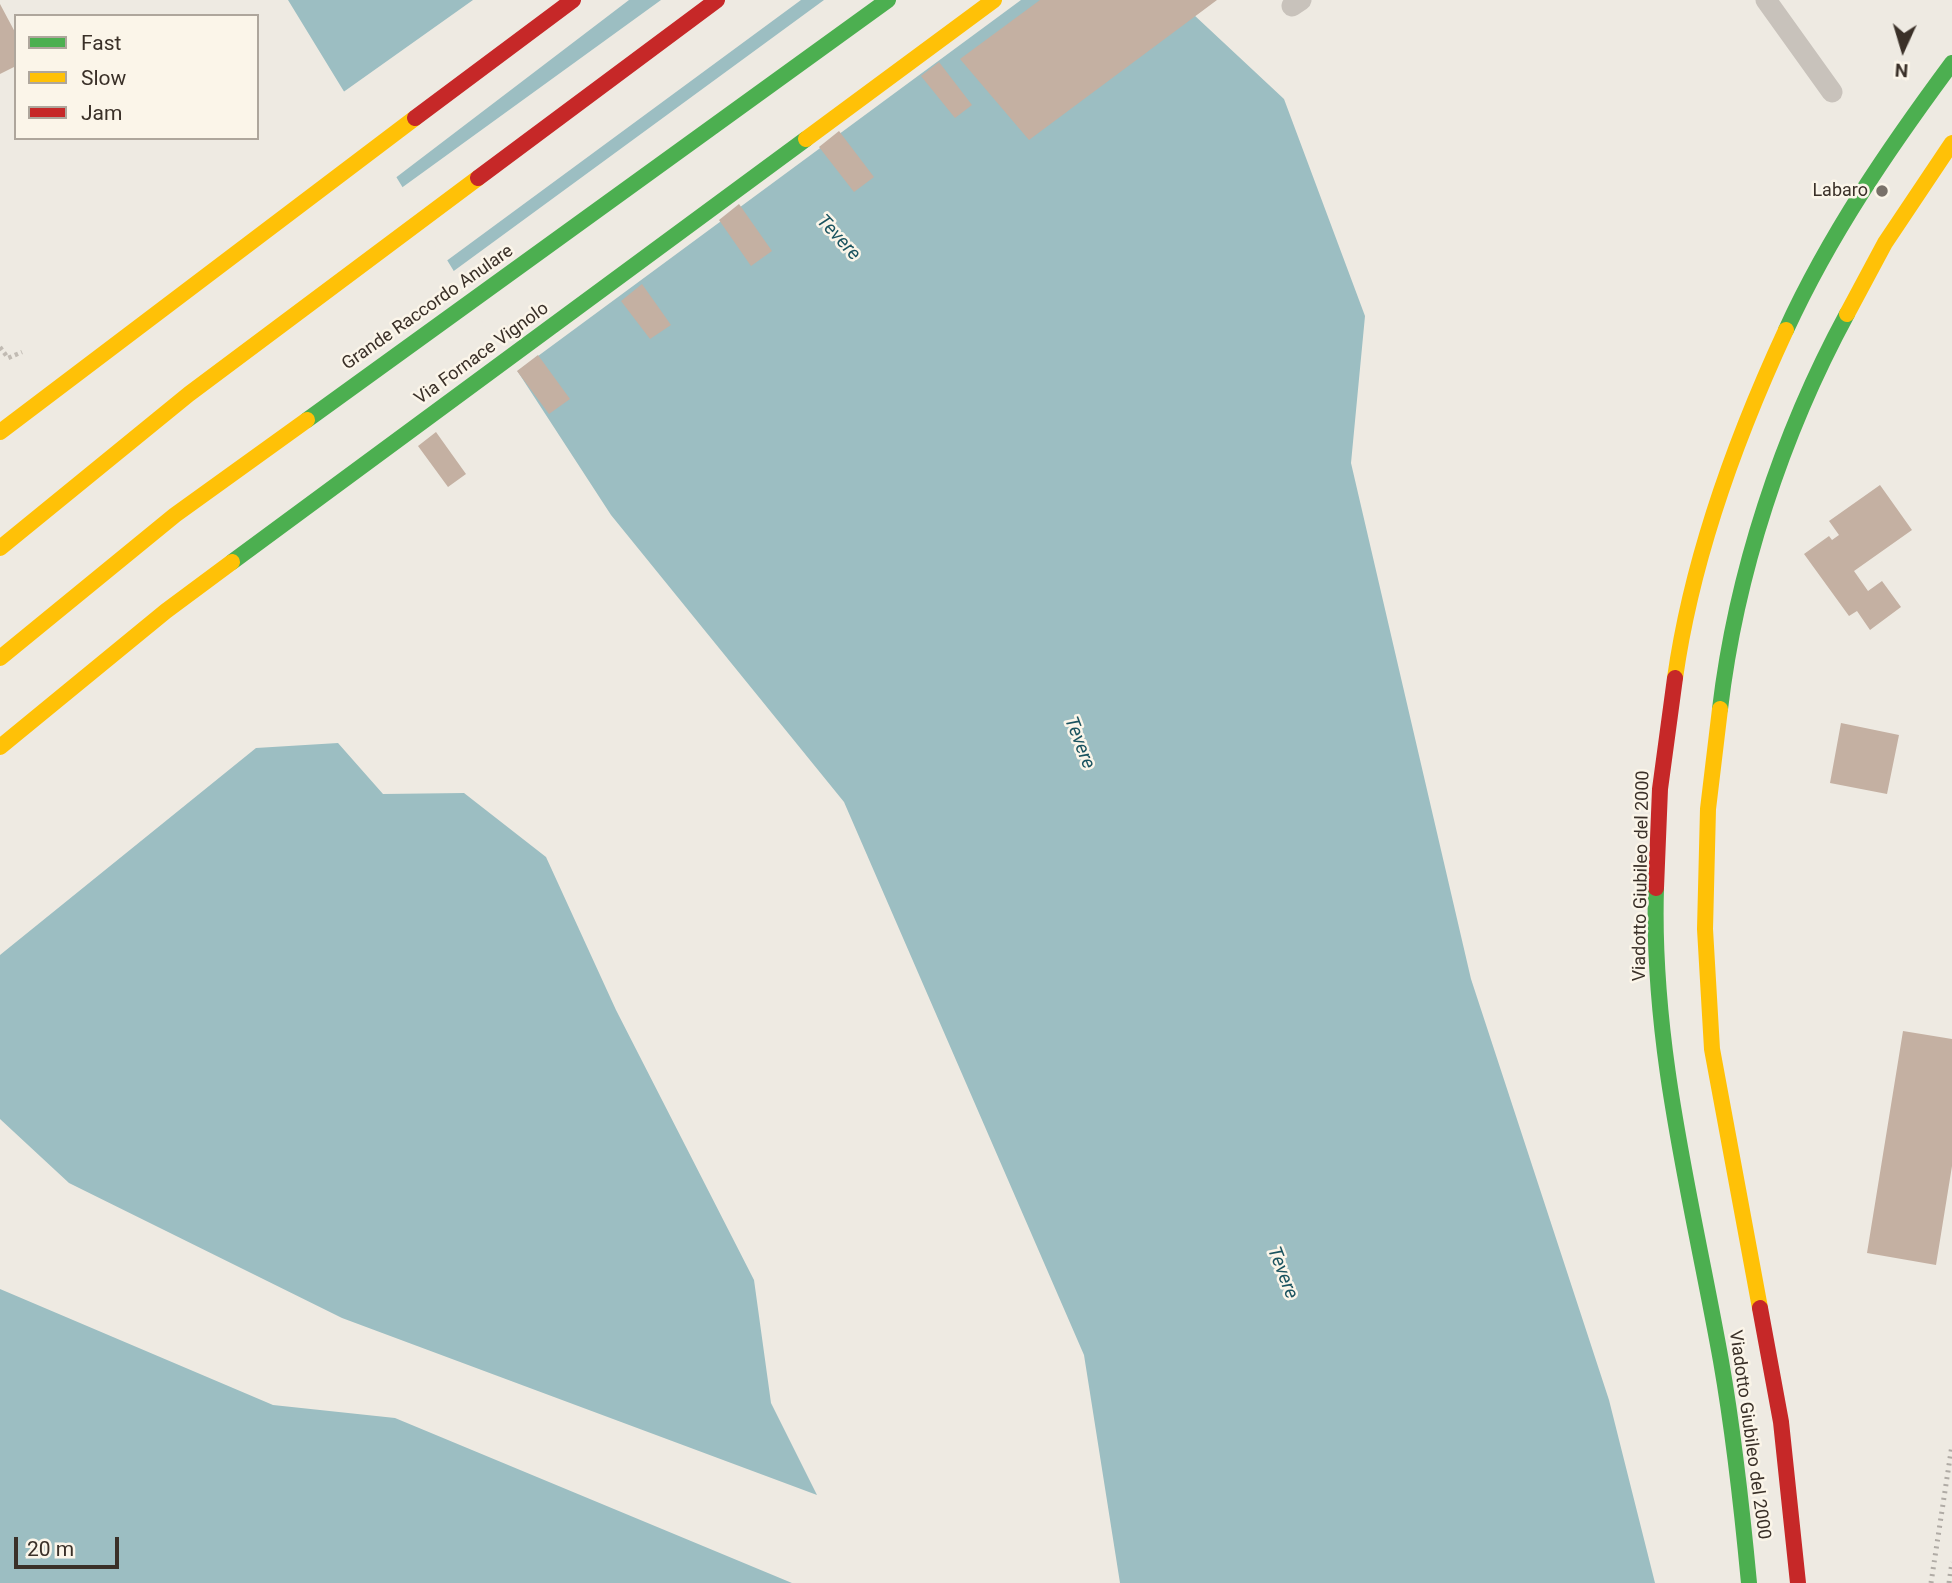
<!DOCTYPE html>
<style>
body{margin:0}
#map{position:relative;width:1952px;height:1583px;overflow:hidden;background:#eeeae2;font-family:Roboto,sans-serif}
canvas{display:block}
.legend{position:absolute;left:14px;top:14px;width:245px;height:126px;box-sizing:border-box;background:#fbf5e9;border:2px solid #aea69c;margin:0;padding:9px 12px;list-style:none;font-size:21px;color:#3a3028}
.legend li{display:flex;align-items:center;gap:14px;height:35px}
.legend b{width:35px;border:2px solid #aea69c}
.north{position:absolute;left:1868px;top:14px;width:70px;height:70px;-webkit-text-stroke:5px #fbf5e9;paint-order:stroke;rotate:184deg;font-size:19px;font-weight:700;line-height:28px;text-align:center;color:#3a3028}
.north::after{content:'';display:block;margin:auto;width:24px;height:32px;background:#3a3028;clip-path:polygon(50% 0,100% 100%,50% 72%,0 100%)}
.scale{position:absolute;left:14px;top:1537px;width:105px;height:32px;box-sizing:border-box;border:4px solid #3a3028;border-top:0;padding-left:9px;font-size:21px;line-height:24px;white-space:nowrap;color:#3a3028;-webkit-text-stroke:5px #fbf5e9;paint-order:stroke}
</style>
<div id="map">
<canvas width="1952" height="1583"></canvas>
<ul class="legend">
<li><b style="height:9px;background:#4caf50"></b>Fast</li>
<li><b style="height:9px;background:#ffc107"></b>Slow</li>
<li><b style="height:9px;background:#c62828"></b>Jam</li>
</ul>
<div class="north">N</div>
<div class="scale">20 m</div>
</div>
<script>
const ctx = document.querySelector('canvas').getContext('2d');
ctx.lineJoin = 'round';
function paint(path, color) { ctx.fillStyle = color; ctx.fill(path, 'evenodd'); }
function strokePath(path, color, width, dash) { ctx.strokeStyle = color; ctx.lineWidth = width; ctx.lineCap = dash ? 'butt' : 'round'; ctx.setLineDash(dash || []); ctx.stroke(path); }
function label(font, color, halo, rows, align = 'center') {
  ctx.font = font + ' Roboto,sans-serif'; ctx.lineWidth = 5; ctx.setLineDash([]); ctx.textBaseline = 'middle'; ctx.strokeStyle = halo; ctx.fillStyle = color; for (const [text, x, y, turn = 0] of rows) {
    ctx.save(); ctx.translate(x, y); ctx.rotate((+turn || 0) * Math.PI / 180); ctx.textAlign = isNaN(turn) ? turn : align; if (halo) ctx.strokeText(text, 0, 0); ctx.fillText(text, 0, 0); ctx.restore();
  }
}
paint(new Path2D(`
 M288,0H1178L1284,99L1365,316L1351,463L1471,979L1609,1400L1655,1583H1120L1084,1355L844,802L611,515L477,309Z
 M338,743L383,794L464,793L546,857L616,1010L754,1280L771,1403L817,1495L342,1318L69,1183L0,1119V955L256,748Z
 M0,1289L273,1405L395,1418L792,1583H0Z`), '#9cbec2');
paint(new Path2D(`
 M473,0H629L394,179L342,93Z
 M661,0H801L445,262L400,189Z
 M824,0H1021L515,373L451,273Z`), '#eeeae2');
paint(new Path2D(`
 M1040,0H1217L1029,140L960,59Z
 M0,4L16,34V66L0,74Z
 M939,62L972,105L955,118L921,76Z
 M839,131L874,177L854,192L819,147Z
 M739,204L772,251L751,266L719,220Z
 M642,284L671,325L650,339L621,301Z
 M538,355L570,399L549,414L517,371Z
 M436,432L466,474L448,487L418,446Z
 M1880,485L1912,530L1854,571L1868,591L1882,581L1901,607L1870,630L1857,611L1849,616L1804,554L1829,536L1832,540L1839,535L1829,521Z
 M1841,723L1899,735L1887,794L1830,783Z
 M1903,1031L1952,1039V1166L1936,1265L1867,1253Z`), '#c4b0a2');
strokePath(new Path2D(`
 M0,347L8,358L22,352`), '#c1bbb3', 4.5, [3.5, 3.5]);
strokePath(new Path2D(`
 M1766,0L1832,92
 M1292,6L1301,0`), '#c8c2bb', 21);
strokePath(new Path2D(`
 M1786,330C1830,234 1889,148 1952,63
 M307,420L888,0
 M232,562L806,139
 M1720,709C1736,574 1782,434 1847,314
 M1656,888C1651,1049 1693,1204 1721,1361C1734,1435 1742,1509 1749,1583`), '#4caf50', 16);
strokePath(new Path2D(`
 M806,139L994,0
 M1847,314L1885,243L1952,143
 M0,432L415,118
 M0,548L189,394L478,178
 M0,658L175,515L307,420
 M1675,678C1692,558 1735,440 1786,330
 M1720,709L1708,809L1705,929L1712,1049L1760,1308
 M0,747L166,611L232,562`), '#ffc107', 16);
strokePath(new Path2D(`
 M415,118L573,0
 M478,178L717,0
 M1656,888L1660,789L1675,678
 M1760,1308L1781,1422L1798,1583`), '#c62828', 16);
strokePath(new Path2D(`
 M1931,1583L1952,1445
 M1949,1583L1952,1562`), '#b0aba5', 5, [2, 5]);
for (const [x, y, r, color] of [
 [1882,191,7,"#797169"]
]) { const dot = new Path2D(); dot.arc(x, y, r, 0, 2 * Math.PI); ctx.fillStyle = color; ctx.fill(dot); strokePath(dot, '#fbf5e9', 2.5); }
label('18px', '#3a3028', '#fbf5e9', [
 ["Labaro",1868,191]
], 'right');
label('18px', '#3a3028', '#fbf5e9', [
 ["Grande Raccordo Anulare",428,308,-35],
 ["Via Fornace Vignolo",482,354,-36],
 ["Viadotto Giubileo del 2000",1642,876,-89],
 ["Viadotto Giubileo del 2000",1749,1435,82]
]);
label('italic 19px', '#1a535f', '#fbf5e9', [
 ["Tevere",838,238,47],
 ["Tevere",1079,743,69],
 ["Tevere",1282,1273,69]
]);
</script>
